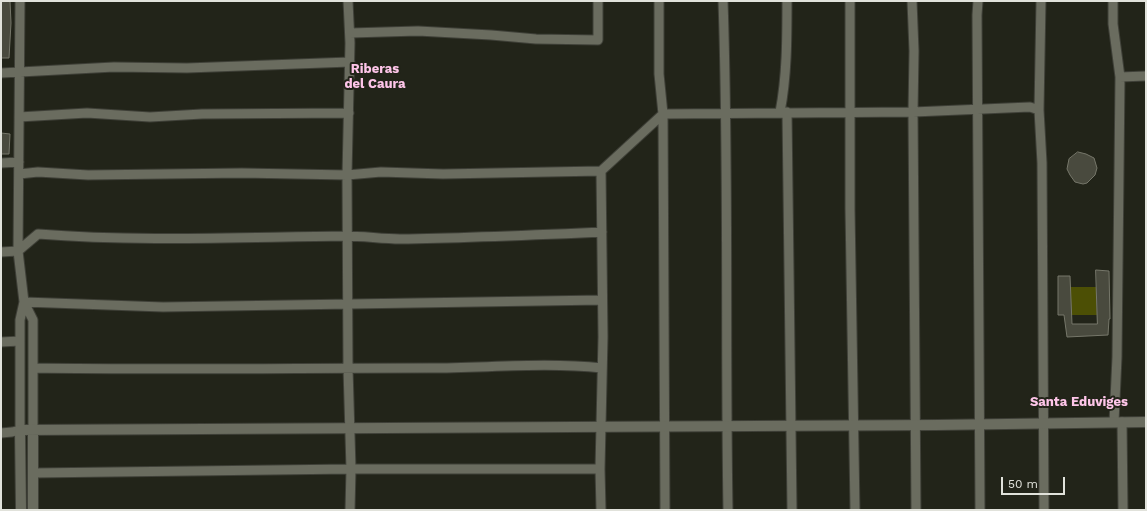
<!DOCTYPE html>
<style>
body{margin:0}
#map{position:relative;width:1147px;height:511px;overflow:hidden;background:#222419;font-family:"Work Sans",sans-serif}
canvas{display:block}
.frame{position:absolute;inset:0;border:2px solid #e1e2db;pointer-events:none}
.scale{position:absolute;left:1001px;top:477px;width:64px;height:18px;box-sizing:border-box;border:2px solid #e1e2db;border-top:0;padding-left:5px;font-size:12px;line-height:14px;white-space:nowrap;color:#e1e2db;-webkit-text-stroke:3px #222419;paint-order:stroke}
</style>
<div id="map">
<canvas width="1147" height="511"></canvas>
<div class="frame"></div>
<div class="scale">50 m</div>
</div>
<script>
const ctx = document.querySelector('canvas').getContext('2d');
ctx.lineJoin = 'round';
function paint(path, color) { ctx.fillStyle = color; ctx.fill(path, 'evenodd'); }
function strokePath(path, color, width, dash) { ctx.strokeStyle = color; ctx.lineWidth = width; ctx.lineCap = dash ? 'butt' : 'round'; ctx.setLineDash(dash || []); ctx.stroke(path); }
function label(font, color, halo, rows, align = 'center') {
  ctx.font = font + ' "Work Sans",sans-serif'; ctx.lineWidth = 4; ctx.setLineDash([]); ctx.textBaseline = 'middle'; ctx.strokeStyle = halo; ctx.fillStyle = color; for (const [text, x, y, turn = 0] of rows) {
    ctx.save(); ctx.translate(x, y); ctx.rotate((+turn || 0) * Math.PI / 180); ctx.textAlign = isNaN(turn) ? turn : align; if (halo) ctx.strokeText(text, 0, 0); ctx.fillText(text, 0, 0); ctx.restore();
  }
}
paint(new Path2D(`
 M1070,287H1096L1097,315H1071Z`), '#4c4f05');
const building = new Path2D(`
 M1,1H10L11,23L9,58H1Z
 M1,133L10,134L9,154H1Z
 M1078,152L1086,154L1094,158L1097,168L1095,175L1087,183L1083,184L1075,182L1070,175L1067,169L1069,159Z
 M1096,270L1109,271L1110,319H1109L1108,335L1067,337L1064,315H1058V276H1070L1072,324H1097Z`);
paint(building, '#494a3e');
strokePath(building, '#76776a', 1);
const minor = new Path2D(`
 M20,1L18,251L24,302L33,320V430
 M348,1L350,43L347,175L348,368L351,469L350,510
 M659,1V74L663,114L665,510
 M723,1C729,171 725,340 728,510
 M850,1V209L855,510
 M912,1L914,51L913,112L916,510
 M978,1L977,15L980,510
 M1113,1V24L1120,77L1117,357L1114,422
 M350,33L418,31L491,35L536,39L598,40V1
 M1,73L114,67L187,68L350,62
 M1120,77L1146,76
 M1039,110L1041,1
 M780,112C787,76 787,38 787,1
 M787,112L792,510
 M19,117L87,113L150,117L202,114L349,113
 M1,163L19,162
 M19,174L38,172L88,175L242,173L347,175L381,172L443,174L601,171
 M1,252L18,251L38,234C140,242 243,237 345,236C364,236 382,239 400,239C467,238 534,235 602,232
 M24,302L163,307L602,300
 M1,342L20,341
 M33,368C165,370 297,368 430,368C487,368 545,362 602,368
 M1122,422L1123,510
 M1,433L12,432L20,430V320L24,302
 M33,473L351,469H600
 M601,510L600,469L603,337L601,171L663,114L913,112L1030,107L1039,110L1042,163L1044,510`);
const tertiary = new Path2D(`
 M33,430V510
 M21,510L20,430L937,425L1146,422`);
strokePath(minor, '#3f4038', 11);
strokePath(tertiary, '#3f4038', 12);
strokePath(minor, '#6a6c5f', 9);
strokePath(tertiary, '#6a6c5f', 10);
label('bold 13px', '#fec5e9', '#222419', [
 ["Riberas",375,69],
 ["del Caura",375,84],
 ["Santa Eduviges",1079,402]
]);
</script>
